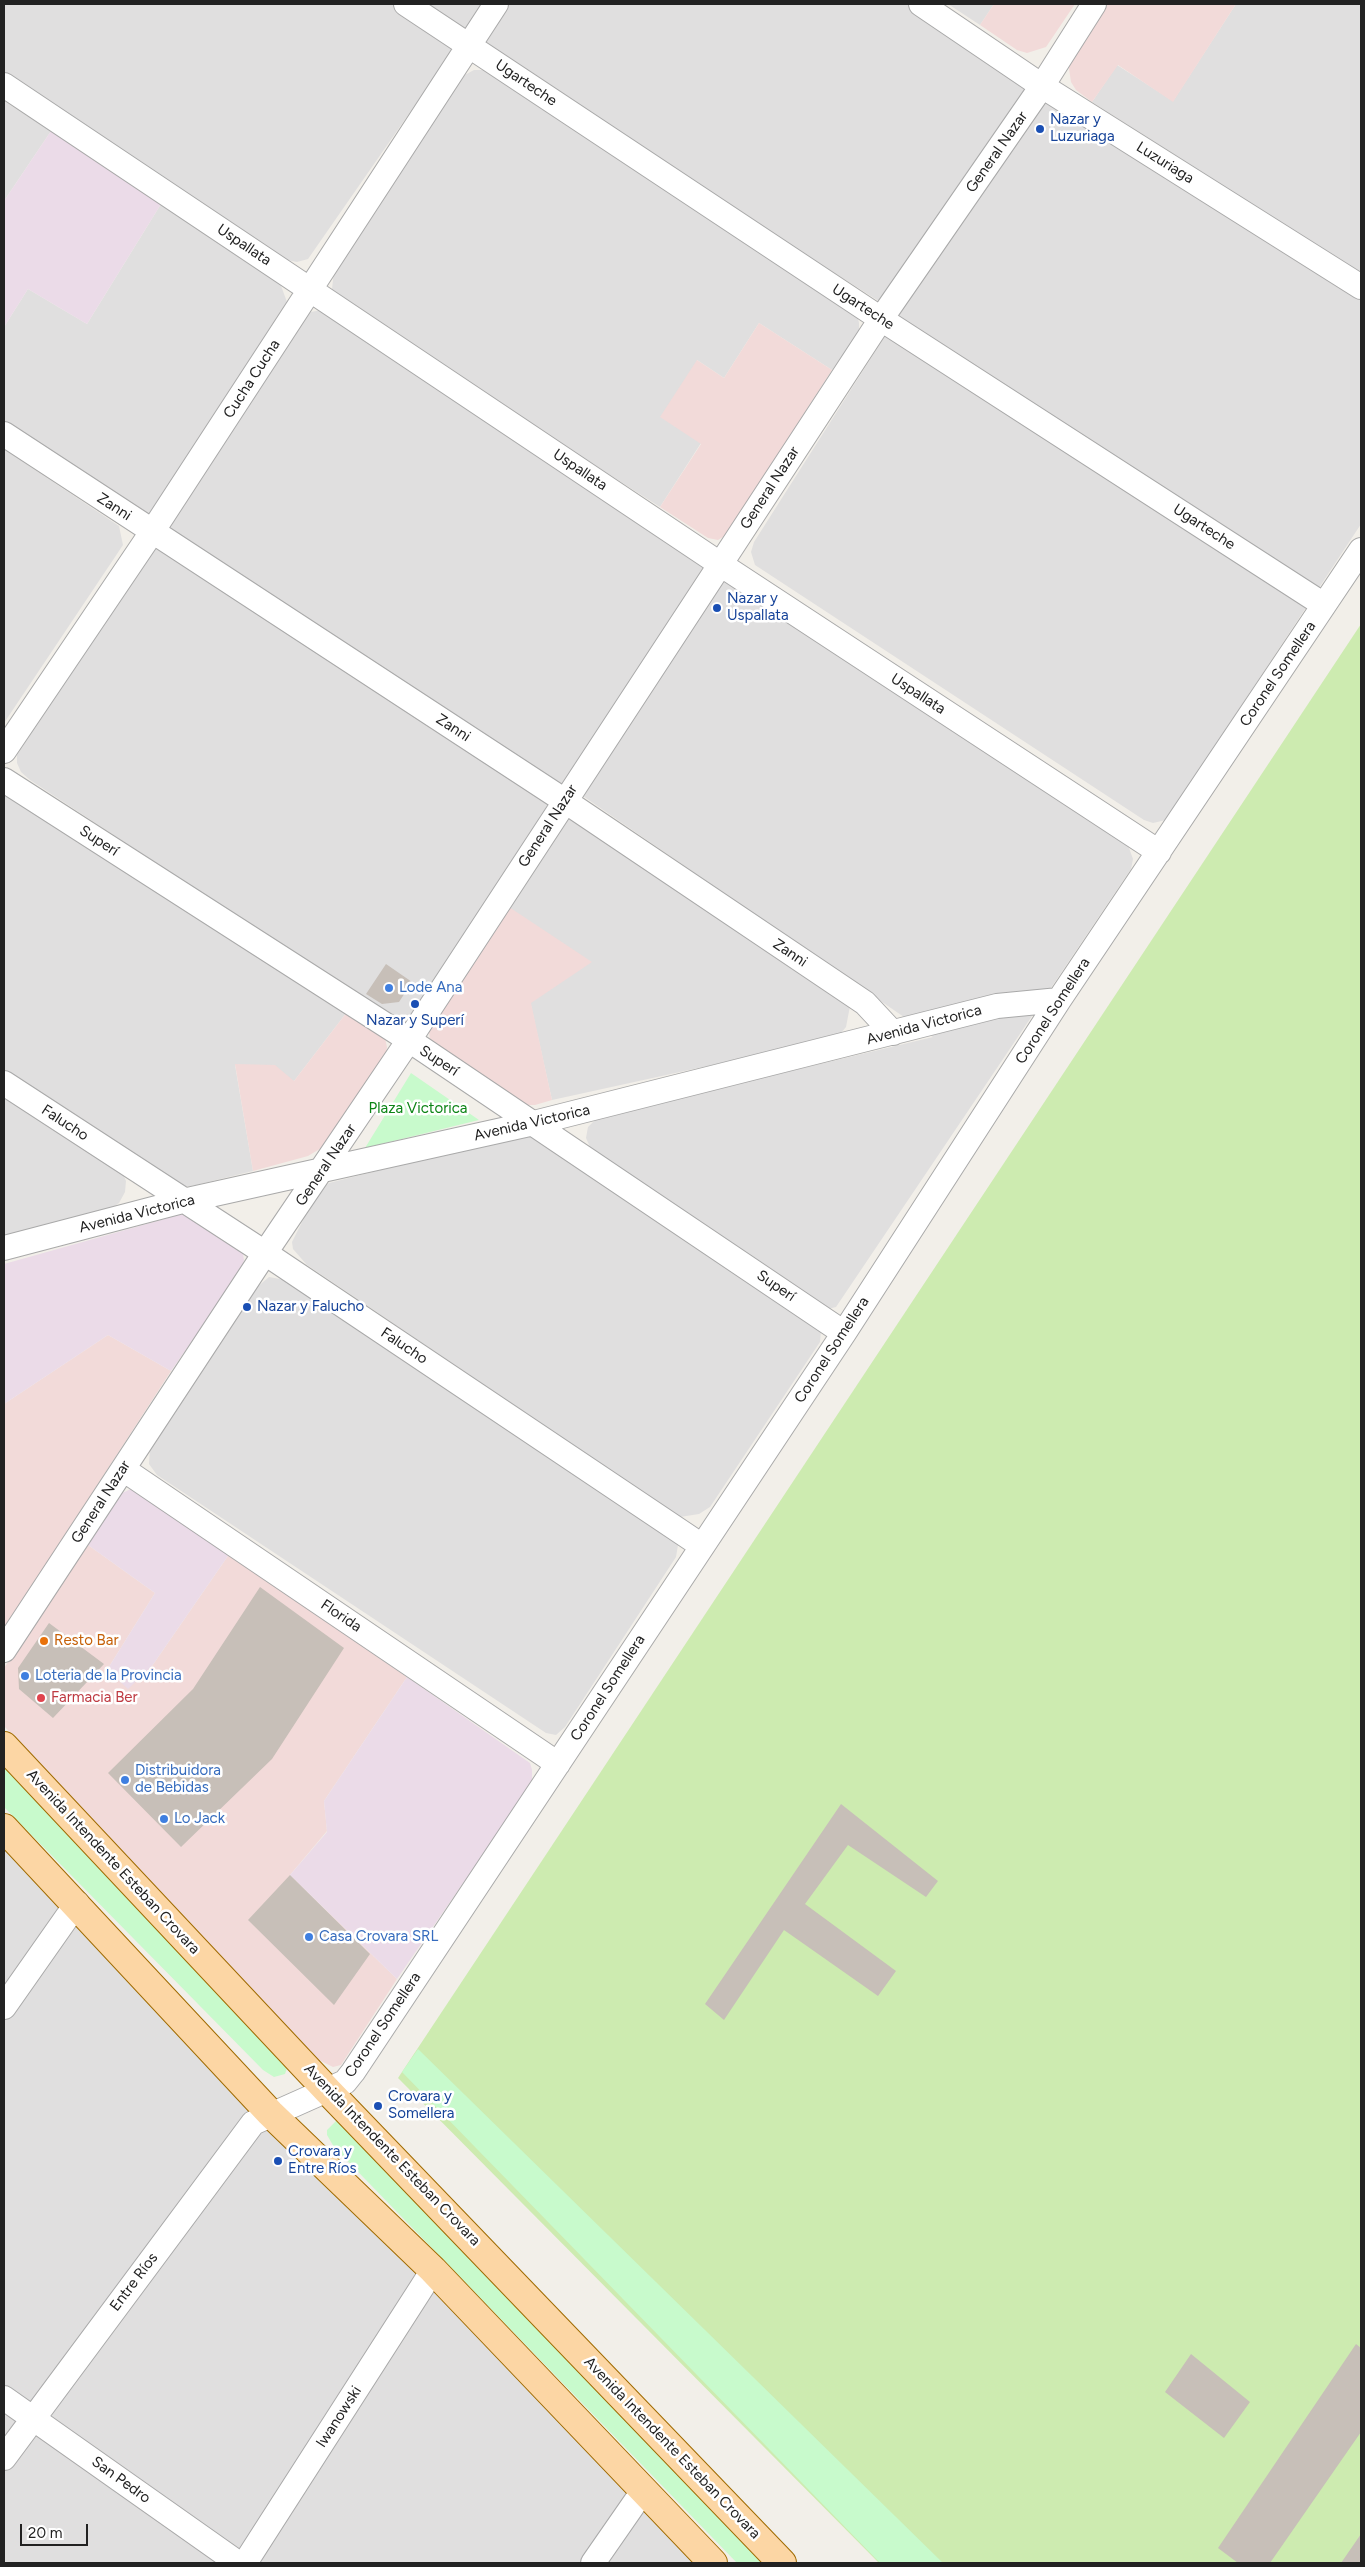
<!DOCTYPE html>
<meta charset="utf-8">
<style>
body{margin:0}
#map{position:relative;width:1365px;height:2567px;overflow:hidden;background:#f2efe9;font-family:Figtree,sans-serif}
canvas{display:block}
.frame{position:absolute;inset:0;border:5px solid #222;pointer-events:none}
.scale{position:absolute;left:20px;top:2524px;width:68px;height:22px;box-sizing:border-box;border:2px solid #222;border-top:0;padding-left:6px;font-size:15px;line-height:18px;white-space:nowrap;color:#222;-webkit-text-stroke:4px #fff;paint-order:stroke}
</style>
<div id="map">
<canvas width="1365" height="2567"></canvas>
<div class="frame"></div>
<div class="scale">20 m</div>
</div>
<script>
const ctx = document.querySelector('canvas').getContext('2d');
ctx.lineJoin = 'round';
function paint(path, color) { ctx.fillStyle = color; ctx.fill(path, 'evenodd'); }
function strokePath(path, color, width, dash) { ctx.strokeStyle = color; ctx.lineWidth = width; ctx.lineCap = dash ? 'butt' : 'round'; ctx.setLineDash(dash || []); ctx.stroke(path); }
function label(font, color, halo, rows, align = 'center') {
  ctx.font = font + ' Figtree,sans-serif'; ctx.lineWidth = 5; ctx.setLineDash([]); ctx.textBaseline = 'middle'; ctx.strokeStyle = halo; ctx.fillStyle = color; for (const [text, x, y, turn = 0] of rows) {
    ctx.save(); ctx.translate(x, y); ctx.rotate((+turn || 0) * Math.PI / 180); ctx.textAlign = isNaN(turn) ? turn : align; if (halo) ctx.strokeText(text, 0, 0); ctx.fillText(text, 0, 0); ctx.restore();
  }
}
paint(new Path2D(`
 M4,4H911L1361,299V524L1166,820L1153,823L1144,820L755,565L751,552L754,542L899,314L463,36L308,259L297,262L287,260L4,75Z
 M948,4H994L980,25Z
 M1236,4H1361V274L1092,102L1117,65L1173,101Z
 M474,70H490L857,314L859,323V336L832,370L759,323L724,378L697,360L701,443L660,507L341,303L332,289L334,271L459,78Z
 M4,101L51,131L4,201Z
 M161,204L280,283L287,302V315L158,510L149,514L140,512L4,422V327L28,289L87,324Z
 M321,310L1123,839L1129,848L1133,859L1131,869L836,1307L828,1309L590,1147L586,1138L588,1127L598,1117L933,1037L564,783L412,1016L396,1021L30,780L21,772L17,763V755L302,318L311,312Z
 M4,449L119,526L123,545L4,723Z
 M10,795L347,1012L294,1081L235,1065L253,1171L196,1185L184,1187L172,1183L4,1069V796Z
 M569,818L579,820L850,1006L846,1027L840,1034L831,1039L552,1100L509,907L561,824Z
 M4,1095L123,1174L126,1181L125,1192L119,1203L112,1208L4,1238Z
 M519,1135L536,1138L821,1331L820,1342L710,1507L699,1514L680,1517L307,1265L293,1249L292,1242L317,1192L329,1183Z
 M269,1277L286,1280L667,1534L678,1545L676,1557L565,1727L556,1735L546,1733L157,1475L149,1464L150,1447L256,1288Z
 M4,1845L699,2563H4Z`), '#e0dfdf');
paint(new Path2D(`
 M994,4H1075L1046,47L1027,53L1017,50L980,25Z
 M1107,4H1236L1173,102L1118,65L1092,102L1076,90L1071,82L1068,62Z
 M759,323L832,370L726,535L718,540L708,538L660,507L701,444L660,417L697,360L724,378Z
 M509,907L592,962L531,1003L552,1100L535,1105H521L430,1041L429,1031Z
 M347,1012L384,1034L387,1047L386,1054L323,1147L308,1156L253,1171L235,1064L275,1065L294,1081Z
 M108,1335L171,1371L4,1629V1404Z
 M88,1545L155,1593L107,1670L152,1666L230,1553L407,1677L324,1801L327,1831L290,1875L397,1979L341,2065L333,2067L319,2060L4,1726V1668Z`), '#f2dad9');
paint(new Path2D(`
 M51,131L161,204L87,324L28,289L4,327V201Z
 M186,1213L242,1248L244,1260L241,1271L171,1371L108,1335L4,1404V1264Z
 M133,1488L230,1553L152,1666L128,1689L107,1670L155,1593L88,1545L120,1494Z
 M407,1677L530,1763L532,1770V1783L397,1979L290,1875L327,1832L324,1801Z`), '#ebdbe8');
paint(new Path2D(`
 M1361,624V2563H879L398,2078Z`), '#cdebb0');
paint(new Path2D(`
 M411,1073L479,1120L365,1148Z
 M4,1766L283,2050L289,2062L285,2074L274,2077L263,2070L4,1807Z
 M418,2049L943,2563H880L402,2072Z
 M336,2121H343L776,2563H737L334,2147L327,2135V2130Z`), '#c8facc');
paint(new Path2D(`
 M386,964L412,982L399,1002L382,1004L366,994Z
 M260,1587L344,1648L272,1759L181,1847L108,1773L193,1689Z
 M49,1623L104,1664L53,1718L19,1689L18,1668Z
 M841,1804L938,1881L926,1897L848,1845L805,1904L896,1971L878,1996L784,1930L724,2020L705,2004Z
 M290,1875L370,1954L334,2005L248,1920Z
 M1356,2344L1361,2348V2432L1270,2563H1238L1218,2548Z
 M1191,2354L1250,2402L1224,2438L1165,2392Z
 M1361,2534V2563H1341Z`), '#c7bfb8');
const minor = new Path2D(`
 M406,4L881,319L1324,605
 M921,4L1042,86L1361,287
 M4,85L720,564L1159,852
 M4,434L565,801L865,1003L893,1033
 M4,751L152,532L496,4
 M4,780L409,1040L844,1333
 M4,1083L265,1253L702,1546
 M4,1248L183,1201L534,1123L997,1006L1059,1000
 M123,1469L558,1764
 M4,1650L265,1253L409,1040L881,319L1042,86L1094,4
 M4,2007L77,1903
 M4,2398L238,2563
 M4,2458L253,2123L345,2082L353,2072L844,1333L1059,1000L1361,550
 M245,2563L433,2270
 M593,2563L643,2491`);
const major = new Path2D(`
 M4,1746L327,2090L782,2563
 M4,1828L270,2113L433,2270L713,2563`);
strokePath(minor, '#a9a9a9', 26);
strokePath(major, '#a06b00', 30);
strokePath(minor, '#fff', 24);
strokePath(major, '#fcd6a4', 28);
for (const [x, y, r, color] of [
 [1040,129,5,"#1a4fb4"],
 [717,608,5,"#1a4fb4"],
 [389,988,5,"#3f7fe0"],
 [415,1004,5,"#1a4fb4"],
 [247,1307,5,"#1a4fb4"],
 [44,1641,5,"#e8710a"],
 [25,1676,5,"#3f7fe0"],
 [41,1698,5,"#e0444e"],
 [125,1780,5,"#3f7fe0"],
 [164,1819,5,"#3f7fe0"],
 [309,1937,5,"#3f7fe0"],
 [378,2106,5,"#1a4fb4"],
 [278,2161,5,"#1a4fb4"]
]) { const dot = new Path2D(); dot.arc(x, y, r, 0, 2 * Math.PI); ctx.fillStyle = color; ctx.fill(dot); strokePath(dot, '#fff', 2); }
label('15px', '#222', '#fff', [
 ["Ugarteche",526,83,34],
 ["General Nazar",997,152,-55],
 ["Luzuriaga",1165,163,32],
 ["Uspallata",244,245,34],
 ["Ugarteche",863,307,33],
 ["Cucha Cucha",252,379,-57],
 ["Uspallata",580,470,34],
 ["General Nazar",770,488,-57],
 ["Zanni",114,507,33],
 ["Ugarteche",1204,527,33],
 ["Coronel Somellera",1278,674,-56],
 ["Uspallata",918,694,33],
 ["Zanni",453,728,33],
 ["General Nazar",548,826,-57],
 ["Superí",99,841,33],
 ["Zanni",790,953,34],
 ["Coronel Somellera",1053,1011,-57],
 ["Avenida Victorica",924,1025,-15],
 ["Superí",439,1061,33],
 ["Falucho",65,1123,33],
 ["Avenida Victorica",532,1123,-13],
 ["General Nazar",326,1165,-56],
 ["Avenida Victorica",137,1214,-14],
 ["Superí",776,1286,34],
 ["Falucho",404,1346,34],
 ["Coronel Somellera",832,1350,-57],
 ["General Nazar",101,1502,-57],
 ["Florida",341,1616,34],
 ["Coronel Somellera",608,1688,-57],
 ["Avenida Intendente Esteban Crovara",113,1862,47],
 ["Coronel Somellera",383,2025,-56],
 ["Avenida Intendente Esteban Crovara",392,2155,46],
 ["Entre Ríos",134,2282,-53],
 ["Iwanowski",339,2417,-57],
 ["Avenida Intendente Esteban Crovara",672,2448,46],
 ["San Pedro",121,2480,36]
]);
label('15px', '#164399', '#fff', [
 ["Nazar y",1050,120],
 ["Luzuriaga",1050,137],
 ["Nazar y",727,599],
 ["Uspallata",727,616],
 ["Nazar y Superí",415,1021,"center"],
 ["Nazar y Falucho",257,1307],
 ["Crovara y",388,2097],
 ["Somellera",388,2114],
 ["Crovara y",288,2152],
 ["Entre Ríos",288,2169]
], 'left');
label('15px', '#366cbe', '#fff', [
 ["Lode Ana",399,988],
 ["Loteria de la Provincia",35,1676],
 ["Distribuidora",135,1771],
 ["de Bebidas",135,1788],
 ["Lo Jack",174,1819],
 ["Casa Crovara SRL",319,1937]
], 'left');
label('15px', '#0c8416', '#fff', [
 ["Plaza Victorica",418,1109]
]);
label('15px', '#c56008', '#fff', [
 ["Resto Bar",54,1641]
], 'left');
label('15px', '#be3a42', '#fff', [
 ["Farmacia Ber",51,1698]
], 'left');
</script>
